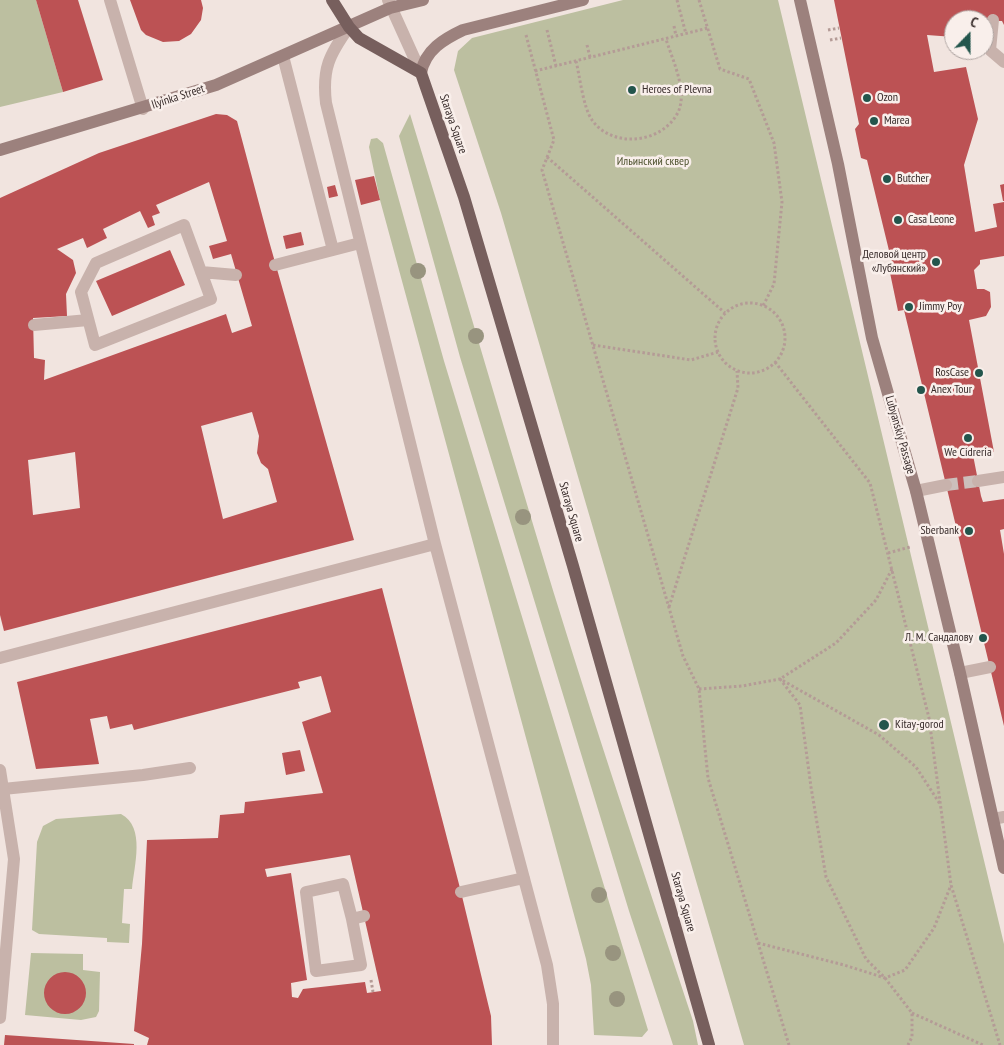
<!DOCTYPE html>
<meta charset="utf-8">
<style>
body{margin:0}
#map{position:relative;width:1004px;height:1045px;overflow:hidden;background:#f1e4df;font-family:"PT Sans Narrow",sans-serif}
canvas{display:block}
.north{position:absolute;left:944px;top:10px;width:50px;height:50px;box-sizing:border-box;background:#f9efeb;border:1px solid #aba19e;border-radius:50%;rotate:22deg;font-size:14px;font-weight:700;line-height:20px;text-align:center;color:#372b2a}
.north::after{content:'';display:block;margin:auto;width:18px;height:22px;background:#23554c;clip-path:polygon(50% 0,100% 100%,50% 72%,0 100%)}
</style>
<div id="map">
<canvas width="1004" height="1045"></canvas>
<div class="north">С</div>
</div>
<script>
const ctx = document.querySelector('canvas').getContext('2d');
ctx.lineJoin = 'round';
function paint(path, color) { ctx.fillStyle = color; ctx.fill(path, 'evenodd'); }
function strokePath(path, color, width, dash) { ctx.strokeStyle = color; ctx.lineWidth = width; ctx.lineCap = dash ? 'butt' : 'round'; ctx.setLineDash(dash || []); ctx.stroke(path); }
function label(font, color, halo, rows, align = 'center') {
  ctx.font = font + ' "PT Sans Narrow",sans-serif'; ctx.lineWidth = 5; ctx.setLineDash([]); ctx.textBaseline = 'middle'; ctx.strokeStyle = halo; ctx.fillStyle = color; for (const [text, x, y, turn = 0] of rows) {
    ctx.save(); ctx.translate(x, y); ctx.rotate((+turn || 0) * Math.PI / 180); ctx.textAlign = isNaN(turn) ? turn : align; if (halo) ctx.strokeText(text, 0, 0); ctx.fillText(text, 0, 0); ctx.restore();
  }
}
paint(new Path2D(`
 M0,0H36L63,92L0,107Z
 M623,0H778L1004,944V1045H744L501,213L454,70L458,51L472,38Z
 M410,114C453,253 493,392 535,531C584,695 639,858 693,1021L698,1045H673L629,911L460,357L399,136Z
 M377,138L383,143L444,361L648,1030L642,1037L594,1035L591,985L586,959L380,200L369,147L371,139Z
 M121,814C146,827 134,866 132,889H124L122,923L130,924L129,943L107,942V938L39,934L32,930L37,842L43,826L56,819Z
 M31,953L83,954V970L100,972L99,1011L96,1017L81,1020L25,1015Z`), '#bcbfa0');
paint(new Path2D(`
 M36,0H78L103,80L63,92Z
 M130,0H201L203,8L201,20L191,34L179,41L163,42L146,35L141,30Z
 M834,0H1004V25L1002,21L954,20V37L927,35L934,72L966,67L978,119L964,165L975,232L997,227L993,204L1004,202V256L980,260V264L974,270L977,289H984L990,292L991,307L986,316L969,320L994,452L973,455L981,496L983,502L1004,499V529L1000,530L1004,554V726L904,310L898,311L889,268L893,267L867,160L861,158L855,129L859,124Z
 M216,114L227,115L237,121L269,241L354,540L4,631L0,615V198L99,153ZM209,182L227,241L209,246L213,259L231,254L252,326L232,333L226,314L44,380L45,360L34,358L33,318L67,316L66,294L76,273L73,260L57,249L83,238L87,248L107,238L103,229L140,211L148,228L155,225L152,216L160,213L156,205ZM252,412L259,436L257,453L261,463L268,469L277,502L223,519L201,426ZM75,452L80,508L33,515L28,460Z
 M374,176L380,200L361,205L355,180Z
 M1004,184V201H1003L1000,185Z
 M335,185L338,196L329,198L327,187Z
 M301,232L304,245L286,249L283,236Z
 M170,250L185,285L112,316L96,281Z
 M382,588L461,892L491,1016L492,1045H147L149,1038L134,1031L142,944L147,840L218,838L220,815L244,813L245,802L323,793L302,722L331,712L321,676L298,682L300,688L134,730L132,724L110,729L107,716L90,719L99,764L36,769L17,682ZM350,855L381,991L367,993L365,982L303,989L298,998L292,997L291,983L307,980L291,873L267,877L265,869Z
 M300,750L305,771L286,775L282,753Z
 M44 993a21 21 0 1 1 42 0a21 21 0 1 1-42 0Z
 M5,1035L134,1044V1045H4Z`), '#bc5254');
strokePath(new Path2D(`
 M946,485L978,481`), '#ccbfbb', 12, [12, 6]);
strokePath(new Path2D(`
 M677,0L686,34
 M699,0L720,69L749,79L774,143L782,202L774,284L763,306
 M674,26L676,36
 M547,30L556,66
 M828,30L839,28
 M526,35L554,140L542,170L683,656L699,689L708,778L789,1045
 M830,40L841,38
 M587,45L590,57
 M576,61C580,77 583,107 592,120C613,150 665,143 679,110C687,89 672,59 666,39
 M535,71L708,28
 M547,157L725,313
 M715 338a35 35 0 1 1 70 0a35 35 0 1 1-70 0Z
 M593,345L691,360L718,352
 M775,362L870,483L929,718L951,885L1000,1045
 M888,553L910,547
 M892,569L876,600L836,643L780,679L800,705L811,787L826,877L866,959L885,978L912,1013V1037L908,1045
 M669,607L738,388L737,371
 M699,689L742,686L780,679L879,735L916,767L940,804
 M758,943L844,965L885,978L905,970L934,928L951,885
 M371,980L373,992
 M912,1013L983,1045`), '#b49b96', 3, [2.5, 2.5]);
strokePath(new Path2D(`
 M110,0L143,109
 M388,0L421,73
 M993,20L990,50L1004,62
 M349,27C329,55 322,69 326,103L435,544L547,965L553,1004V1045
 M283,56L333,250
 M184,225L211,299L95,345L81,292L96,263Z
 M275,265L360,243
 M201,272L236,275
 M34,325L88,320
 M0,658L435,544
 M960,673L990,667
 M3,789L143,775L190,768
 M993,819L1004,817
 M461,892L524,878
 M352,919L343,884L306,892L316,971L361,965L352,919L364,916`), '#c8b2ac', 12);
strokePath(new Path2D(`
 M978,481L1004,477
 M916,491L946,485
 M0,770L14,859L0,1018`), '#c8b2ac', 12);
strokePath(new Path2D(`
 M800,0L838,164L872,338L916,491L960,673L1004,868
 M421,73C425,50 444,39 463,30L583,0
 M0,150L216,85L390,8L423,0`), '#9c817d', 12);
strokePath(new Path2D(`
 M332,0L349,27L359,38L421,73L464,197L573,566L709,1045`), '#775f5d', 12);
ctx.fillStyle = '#98947f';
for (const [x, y] of [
 [418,271],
 [476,336],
 [523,517],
 [599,895],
 [613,953],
 [617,999]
]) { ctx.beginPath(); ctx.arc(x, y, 8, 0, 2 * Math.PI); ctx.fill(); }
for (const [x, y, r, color] of [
 [632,90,5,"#23554c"],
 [867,98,5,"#23554c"],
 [874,121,5,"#23554c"],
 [887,179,5,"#23554c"],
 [898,220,5,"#23554c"],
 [936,262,5,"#23554c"],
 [909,307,5,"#23554c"],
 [979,373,5,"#23554c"],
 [921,390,5,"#23554c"],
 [968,438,5,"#23554c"],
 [969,531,5,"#23554c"],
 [983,638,5,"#23554c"],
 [884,725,6,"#23554c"]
]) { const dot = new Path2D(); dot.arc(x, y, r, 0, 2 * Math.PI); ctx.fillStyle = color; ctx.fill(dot); strokePath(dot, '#f9efeb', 2); }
label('12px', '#372b2a', '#f9efeb', [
 ["Heroes of Plevna",642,90],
 ["Ozon",877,98],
 ["Marea",884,121],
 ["Butcher",897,179],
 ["Casa Leone",908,220],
 ["Деловой центр",926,255,"right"],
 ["«Лубянский»",926,269,"right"],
 ["Jimmy Poy",919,307],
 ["RosCase",969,373,"right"],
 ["Anex Tour",931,390],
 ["We Cidreria",968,453,"center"],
 ["Sberbank",959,531,"right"],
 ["Л. М. Сандалову",973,638,"right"],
 ["Kitay-gorod",895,725]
], 'left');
label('12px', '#372b2a', '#f9efeb', [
 ["Ilyinka Street",178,97,-18],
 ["Staraya Square",453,124,71],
 ["Lubyanskiy Passage",900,435,74],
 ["Staraya Square",571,512,74],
 ["Staraya Square",683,902,74]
]);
label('12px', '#4f5330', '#f9efeb', [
 ["Ильинский сквер",653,162]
]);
</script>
